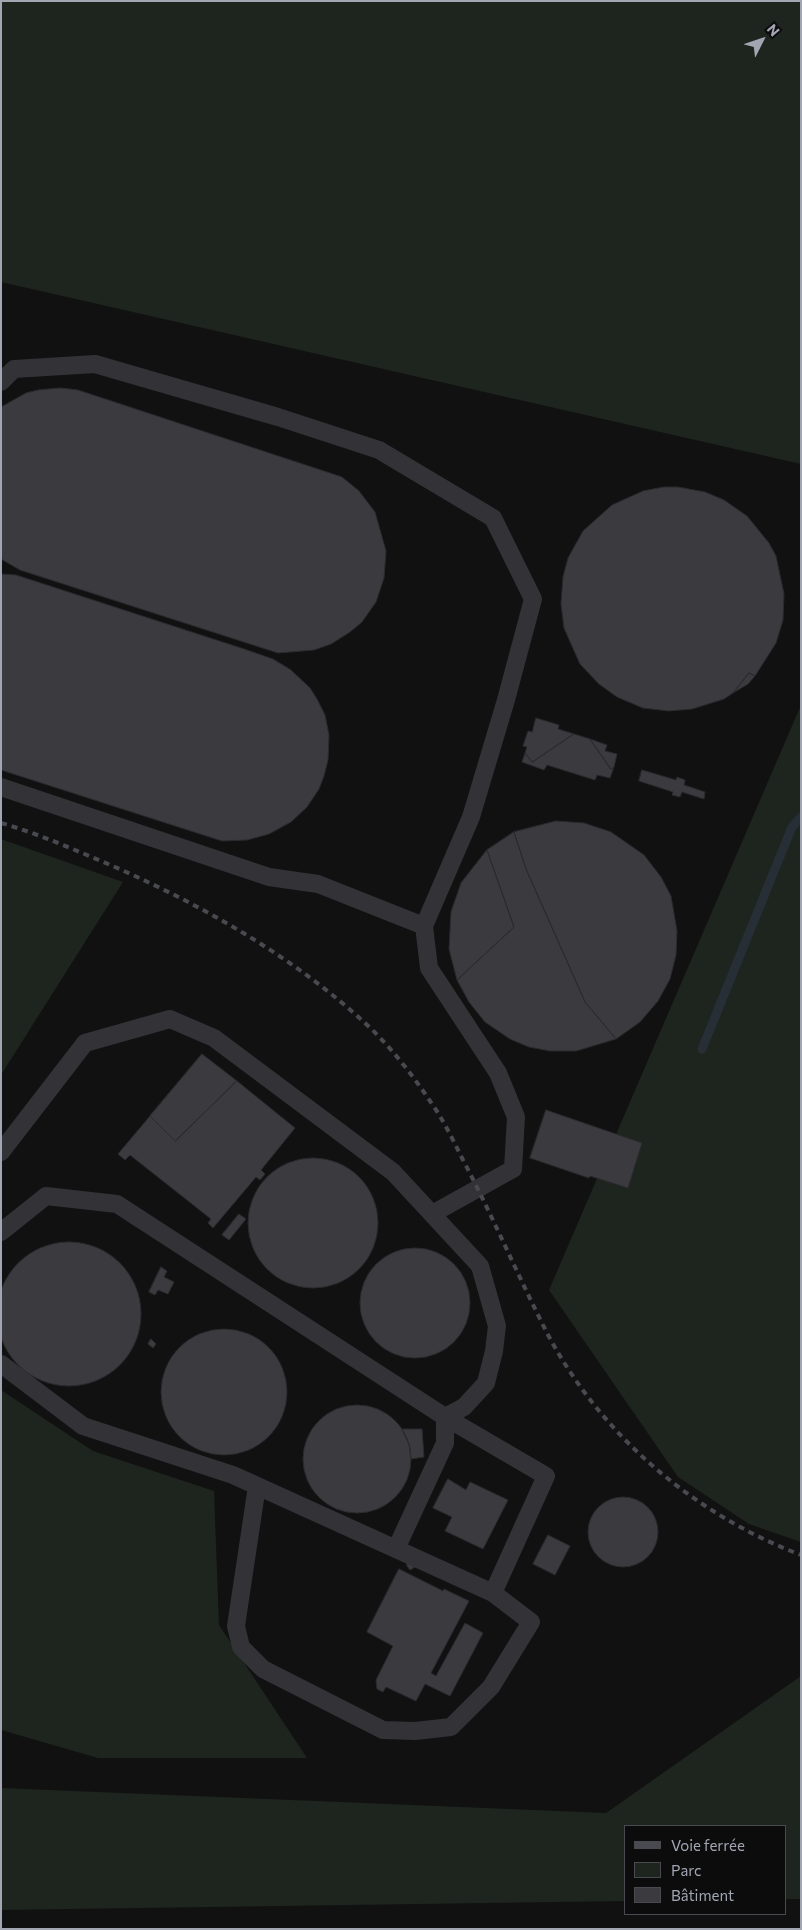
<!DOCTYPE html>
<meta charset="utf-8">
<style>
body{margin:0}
#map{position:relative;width:802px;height:1930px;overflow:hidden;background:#111112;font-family:Commissioner,sans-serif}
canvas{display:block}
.frame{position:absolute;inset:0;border:2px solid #a2a6b3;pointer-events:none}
.legend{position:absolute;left:624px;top:1825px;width:162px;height:90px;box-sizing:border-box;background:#0c0c0d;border:1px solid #484a4f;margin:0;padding:6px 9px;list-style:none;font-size:15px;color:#a2a6b3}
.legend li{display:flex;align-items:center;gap:10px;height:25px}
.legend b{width:25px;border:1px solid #484a4f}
.north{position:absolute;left:737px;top:15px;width:50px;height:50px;-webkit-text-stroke:4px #0c0c0d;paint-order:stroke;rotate:49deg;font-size:14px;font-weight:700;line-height:20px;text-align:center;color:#a2a6b3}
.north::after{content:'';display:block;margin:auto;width:18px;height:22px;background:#a2a6b3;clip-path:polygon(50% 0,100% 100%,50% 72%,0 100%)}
</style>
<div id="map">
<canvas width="802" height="1930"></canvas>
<div class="frame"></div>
<ul class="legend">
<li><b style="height:6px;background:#484a50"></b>Voie ferrée</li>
<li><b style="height:14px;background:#1d251e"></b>Parc</li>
<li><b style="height:14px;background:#3a3a3f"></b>Bâtiment</li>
</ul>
<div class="north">N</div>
</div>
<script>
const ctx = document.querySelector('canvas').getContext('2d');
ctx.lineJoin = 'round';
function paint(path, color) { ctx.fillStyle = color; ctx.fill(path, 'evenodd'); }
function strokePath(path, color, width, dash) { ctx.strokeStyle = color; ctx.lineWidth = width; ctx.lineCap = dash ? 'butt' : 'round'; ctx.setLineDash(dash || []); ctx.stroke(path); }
paint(new Path2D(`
 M1,1H801V464L1,282Z
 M801,705V1542L749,1524L678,1477L549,1290Z
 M1,839L123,882L1,1075Z
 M1,1390L93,1451L214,1491L219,1625L307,1758H98L1,1730Z
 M801,1676V1899H786V1826H626V1901L1,1910V1788L606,1813Z`), '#1d251e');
strokePath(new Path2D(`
 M702,1049L792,827L801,817`), '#272e36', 9);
const building = new Path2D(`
 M61,388L78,390L342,477L359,491L375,512L386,551L384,578L376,602L362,622L350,632L331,644L314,650L278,653L20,570L1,559V407L26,393L38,390Z
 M664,487H678L705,492L724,500L747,516L769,543L776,556L784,594L783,620L776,643L755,676L749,673L733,693L724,699L692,709L669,711L643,708L617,697L599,684L580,664L564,628L561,604L563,577L568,558L583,531L612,505L643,491Z
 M1,574L16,575L244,649L273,659L291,670L310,688L317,699L325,715L329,735L328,760L324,776L319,789L307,807L291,822L269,834L247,840L222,841L1,770Z
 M749,673L755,676L748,684L733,693Z
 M536,718L559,725L558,729L574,734L532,762L525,753L527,747L523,746L528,731L532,732Z
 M574,734L590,739L611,769L614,767L610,778L597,775L595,780L547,765L544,770L522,762L525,753L532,762Z
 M590,739L607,745L605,751L617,754L614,767L611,769Z
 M642,770L676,780L677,777L685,780L684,785L705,792L704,799L682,792L680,797L672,795L673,792L639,781Z
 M556,821L584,823L611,832L644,855L661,877L671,896L677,931L676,955L670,979L658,1001L640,1022L616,1039L585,1002L526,869L514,832Z
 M514,832L526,869L585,1002L616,1039L576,1051H550L529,1047L510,1039L485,1022L469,1002L457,980L514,927L487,850Z
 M487,850L514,927L457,980L449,949L451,912L461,883Z
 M202,1054L237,1081L175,1141L150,1116Z
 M237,1081L295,1128L261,1170L265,1174L260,1180L256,1177L213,1228L208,1223L211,1219L130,1155L125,1160L118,1154L150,1116L175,1141Z
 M546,1110L642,1143L628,1188L590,1176L589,1178L530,1158Z
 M248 1223a65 65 0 1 1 130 0a65 65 0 1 1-130 0Z
 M239,1214L246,1219L229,1240L222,1235Z
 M-3 1314a72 72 0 1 1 144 0a72 72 0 1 1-144 0Z
 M360 1303a55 55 0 1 1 110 0a55 55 0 1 1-110 0Z
 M161,1267L167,1271L164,1277L174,1282L168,1294L158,1290L155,1295L149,1292Z
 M161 1392a63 63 0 1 1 126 0a63 63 0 1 1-126 0Z
 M151,1339L156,1344L153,1348L148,1344Z
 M303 1459a54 54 0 1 1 108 0a54 54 0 1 1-108 0Z
 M402,1429H422L424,1457L411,1459L409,1444Z
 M448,1479L466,1490L470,1482L508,1500L483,1549L445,1531L452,1517L433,1508Z
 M588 1532a35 35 0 1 1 70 0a35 35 0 1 1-70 0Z
 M548,1535L570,1546L555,1575L533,1564Z
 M407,1563L415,1567L410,1570L407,1566Z
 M399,1569L443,1591L444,1589L469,1601L431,1673L436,1676L465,1623L483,1633L450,1696L425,1684L416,1701L386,1687L383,1692L377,1689L376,1680L393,1646L367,1632Z`);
paint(building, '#3a3a3f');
strokePath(building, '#2b2a2e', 1);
strokePath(new Path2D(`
 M1,382L14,369L95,364L278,417L379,450L493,518L533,599L506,700L471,817L424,926L429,968L498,1073L516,1117L513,1169L432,1214
 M1,787L269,877L318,884L424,926
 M1,1152L85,1043L170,1019L214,1038L393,1172L480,1266L497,1326L494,1351L486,1383L464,1407L445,1417L117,1204L46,1196L1,1232
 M1,1364L83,1426L233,1475L396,1549
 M257,1486L236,1626L241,1647L263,1669L383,1730L415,1731L451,1727L491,1687L531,1622L493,1593L396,1549L445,1443V1417L546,1476L493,1593`), '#323237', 18);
strokePath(new Path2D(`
 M1,823C36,833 68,847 101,861C195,901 290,954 365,1023C390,1046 411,1073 430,1101C443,1119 453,1140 463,1160C491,1213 515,1269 542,1323C594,1429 690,1513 801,1555`), '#484a50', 4, [6, 5]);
</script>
